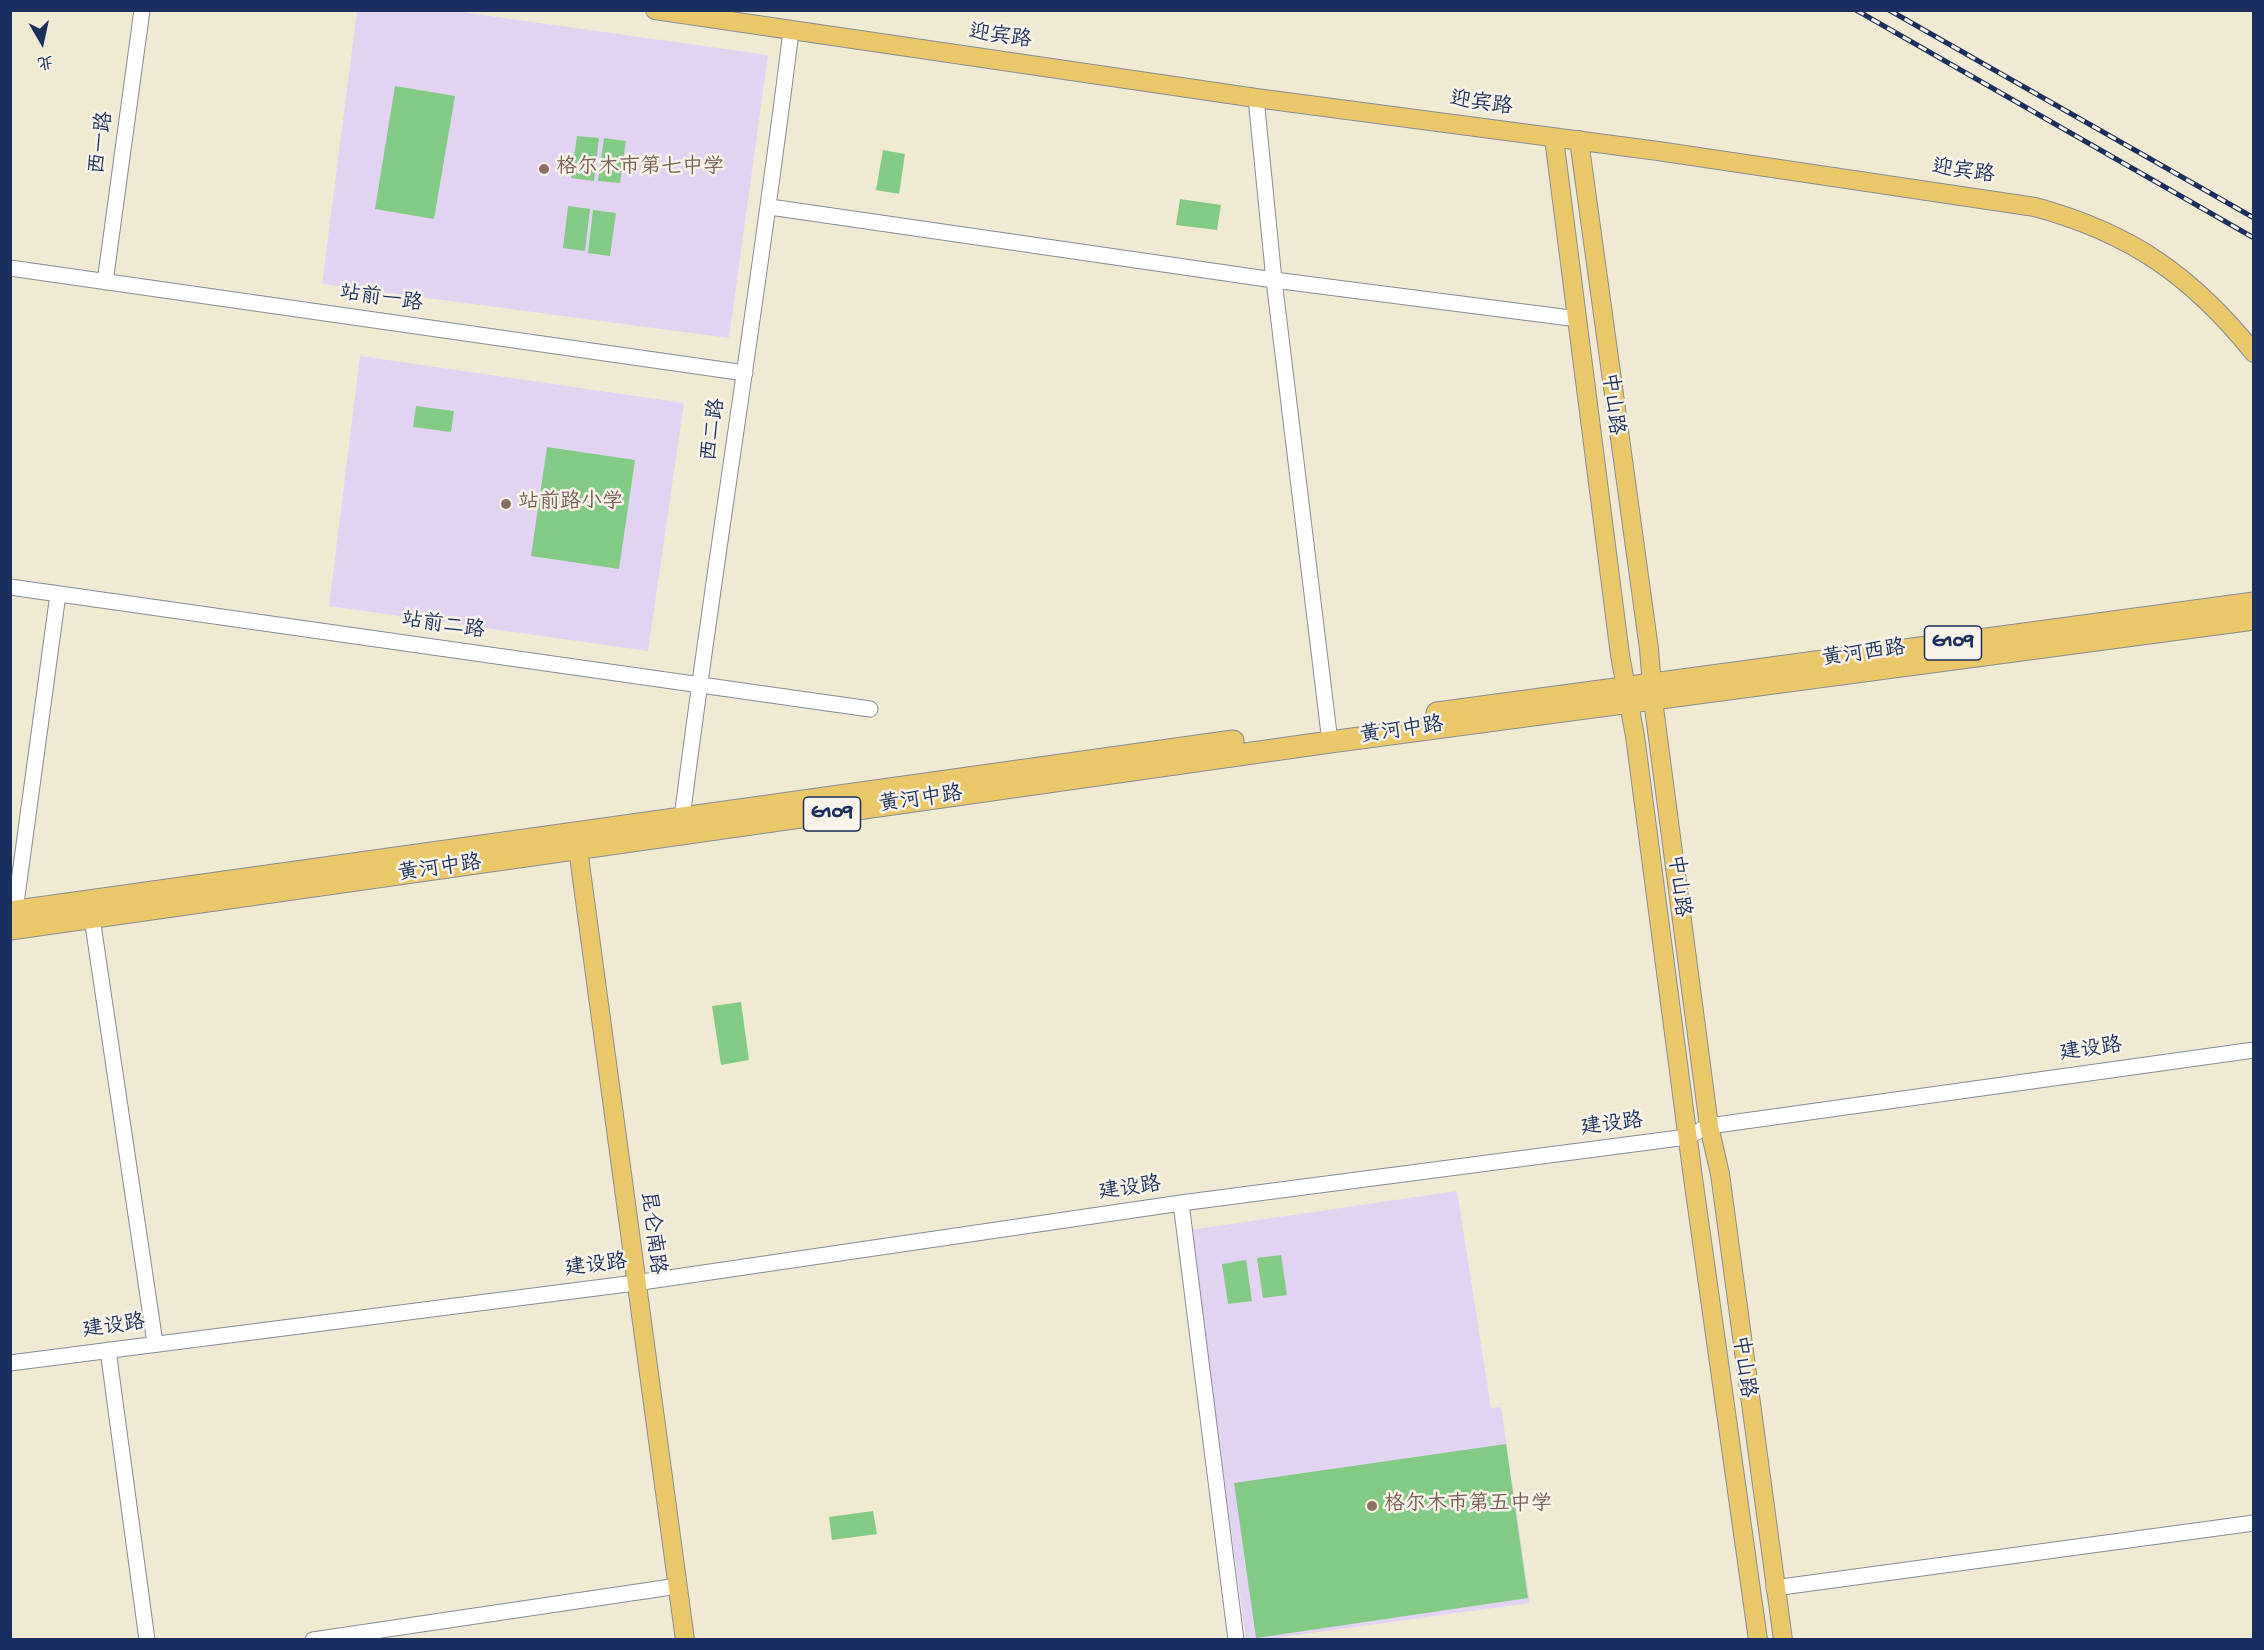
<!DOCTYPE html>
<meta charset="utf-8">
<style>
body{margin:0}
#map{position:relative;width:2264px;height:1650px;overflow:hidden;background:#f1ead3;font-family:"Gochi Hand","LXGW WenKai TC",sans-serif}
canvas{display:block}
.frame{position:absolute;inset:0;border:12px solid #1b2f5e;pointer-events:none}
.north{position:absolute;left:12px;top:12px;width:60px;height:60px;-webkit-text-stroke:4px #f7f3e8;paint-order:stroke;rotate:171deg;font-size:16px;font-weight:700;line-height:24px;text-align:center;color:#1b2f5e}
.north::after{content:'';display:block;margin:auto;width:21px;height:27px;background:#1b2f5e;clip-path:polygon(50% 0,100% 100%,50% 72%,0 100%)}
</style>
<div id="map">
<canvas width="2264" height="1650"></canvas>
<div class="frame"></div>
<div class="north">北</div>
</div>
<script>
const ctx = document.querySelector('canvas').getContext('2d');
ctx.lineJoin = 'round';
function paint(path, color) { ctx.fillStyle = color; ctx.fill(path, 'evenodd'); }
function strokePath(path, color, width, dash) { ctx.strokeStyle = color; ctx.lineWidth = width; ctx.lineCap = dash ? 'butt' : 'round'; ctx.setLineDash(dash || []); ctx.stroke(path); }
function label(font, color, halo, rows, align = 'center') {
  ctx.font = font + ' "Gochi Hand","LXGW WenKai TC",sans-serif'; ctx.lineWidth = 5; ctx.setLineDash([]); ctx.textBaseline = 'middle'; ctx.strokeStyle = halo; ctx.fillStyle = color; for (const [text, x, y, turn = 0] of rows) {
    ctx.save(); ctx.translate(x, y); ctx.rotate((+turn || 0) * Math.PI / 180); ctx.textAlign = isNaN(turn) ? turn : align; if (halo) ctx.strokeText(text, 0, 0); ctx.fillText(text, 0, 0); ctx.restore();
  }
}
paint(new Path2D(`
 M357,11H454L768,55L729,338L322,284Z
 M360,356L684,403L648,651L329,606Z
 M1457,1191L1491,1408L1501,1407L1530,1603L1268,1639H1246L1190,1230Z`), '#e3d3f3');
paint(new Path2D(`
 M395,86L455,96L434,219L375,209Z
 M577,136L599,138L594,181L571,178Z
 M604,138L626,141L620,183L598,181Z
 M883,150L905,154L899,194L876,190Z
 M1180,199L1221,205L1217,230L1176,225Z
 M568,206L590,209L585,251L563,248Z
 M593,210L616,213L610,256L588,253Z
 M416,406L454,411L451,432L413,427Z
 M547,447L635,460L619,569L531,556Z
 M741,1002L749,1060L721,1065L712,1006Z
 M1281,1255L1287,1295L1263,1298L1257,1258Z
 M1246,1260L1252,1301L1228,1304L1222,1264Z
 M1506,1444L1528,1598L1256,1638L1234,1483Z
 M873,1511L877,1534L832,1540L829,1517Z`), '#83ca84');
const minor = new Path2D(`
 M1256,98L1274,280L1330,742
 M770,207L1274,280L1578,319
 M10,268L745,373
 M105,282L142,10
 M10,587L870,709
 M683,826L682,818C715,555 759,294 791,31
 M15,911L58,594
 M92,918L155,1343
 M1181,1203L1236,1640
 M108,1350L147,1640
 M10,1363L635,1283L1181,1203L1687,1137L1709,1126L2254,1050
 M1774,1588L2254,1523
 M313,1640L678,1586`);
const major = new Path2D(`
 M655,10L1256,98L1658,151L2035,207C2131,233 2192,276 2254,353
 M1554,138L1620,655L1635,736L1693,1178L1758,1640
 M1579,140L1649,649L1653,700L1709,1126L1720,1174L1783,1640
 M576,834L685,1640`);
const highway = new Path2D(`
 M1437,713L2254,603
 M10,912L1233,741
 M10,929L1330,742L2254,619`);
strokePath(minor, '#868c98', 17);
strokePath(major, '#868c98', 20);
strokePath(highway, '#868c98', 23);
strokePath(minor, '#fff', 15);
strokePath(major, '#eac769', 18);
strokePath(highway, '#eac769', 21);
const rail = new Path2D(`
 M1856,10L2254,238
 M1889,10L2254,218`);
strokePath(rail, '#1b2f5e', 5);
strokePath(rail, '#f7f3e8', 3, [9]);
for (const [x, y, r, color] of [
 [544,169,6,"#8d6e63"],
 [506,504,6,"#8d6e63"],
 [1372,1506,6,"#8d6e63"]
]) { const dot = new Path2D(); dot.arc(x, y, r, 0, 2 * Math.PI); ctx.fillStyle = color; ctx.fill(dot); strokePath(dot, '#f7f3e8', 2); }
for (const [x, y, w] of [
 [1953,643,57],
 [832,814,57]
]) { const box = new Path2D(); box.roundRect(x - w / 2, y - 17, w, 34, 4.5); ctx.fillStyle = '#f7f3e8'; ctx.fill(box); strokePath(box, '#1b2f5e', 1.5); }
label('bold 20px', '#1b2f5e', null, [
 ["G109",1953,643],
 ["G109",832,814]
]);
label('21px', '#1b2f5e', '#f7f3e8', [
 ["迎宾路",1000,38,8],
 ["迎宾路",1481,105,8],
 ["西一路",103,143,-82],
 ["迎宾路",1963,173,8],
 ["站前一路",381,300,8],
 ["中山路",1611,404,83],
 ["西二路",715,430,-82],
 ["站前二路",443,627,8],
 ["黄河西路",1864,655,-8],
 ["黄河中路",1402,732,-8],
 ["黄河中路",921,801,-8],
 ["黄河中路",440,870,-8],
 ["中山路",1677,886,83],
 ["建设路",2091,1051,-8],
 ["建设路",1612,1126,-7],
 ["建设路",1130,1190,-8],
 ["昆仑南路",651,1233,83],
 ["建设路",596,1267,-7],
 ["建设路",114,1328,-8],
 ["中山路",1742,1367,82]
]);
label('21px', '#785e54', '#f7f3e8', [
 ["格尔木市第七中学",556,169],
 ["站前路小学",518,504],
 ["格尔木市第五中学",1384,1506]
], 'left');
</script>
